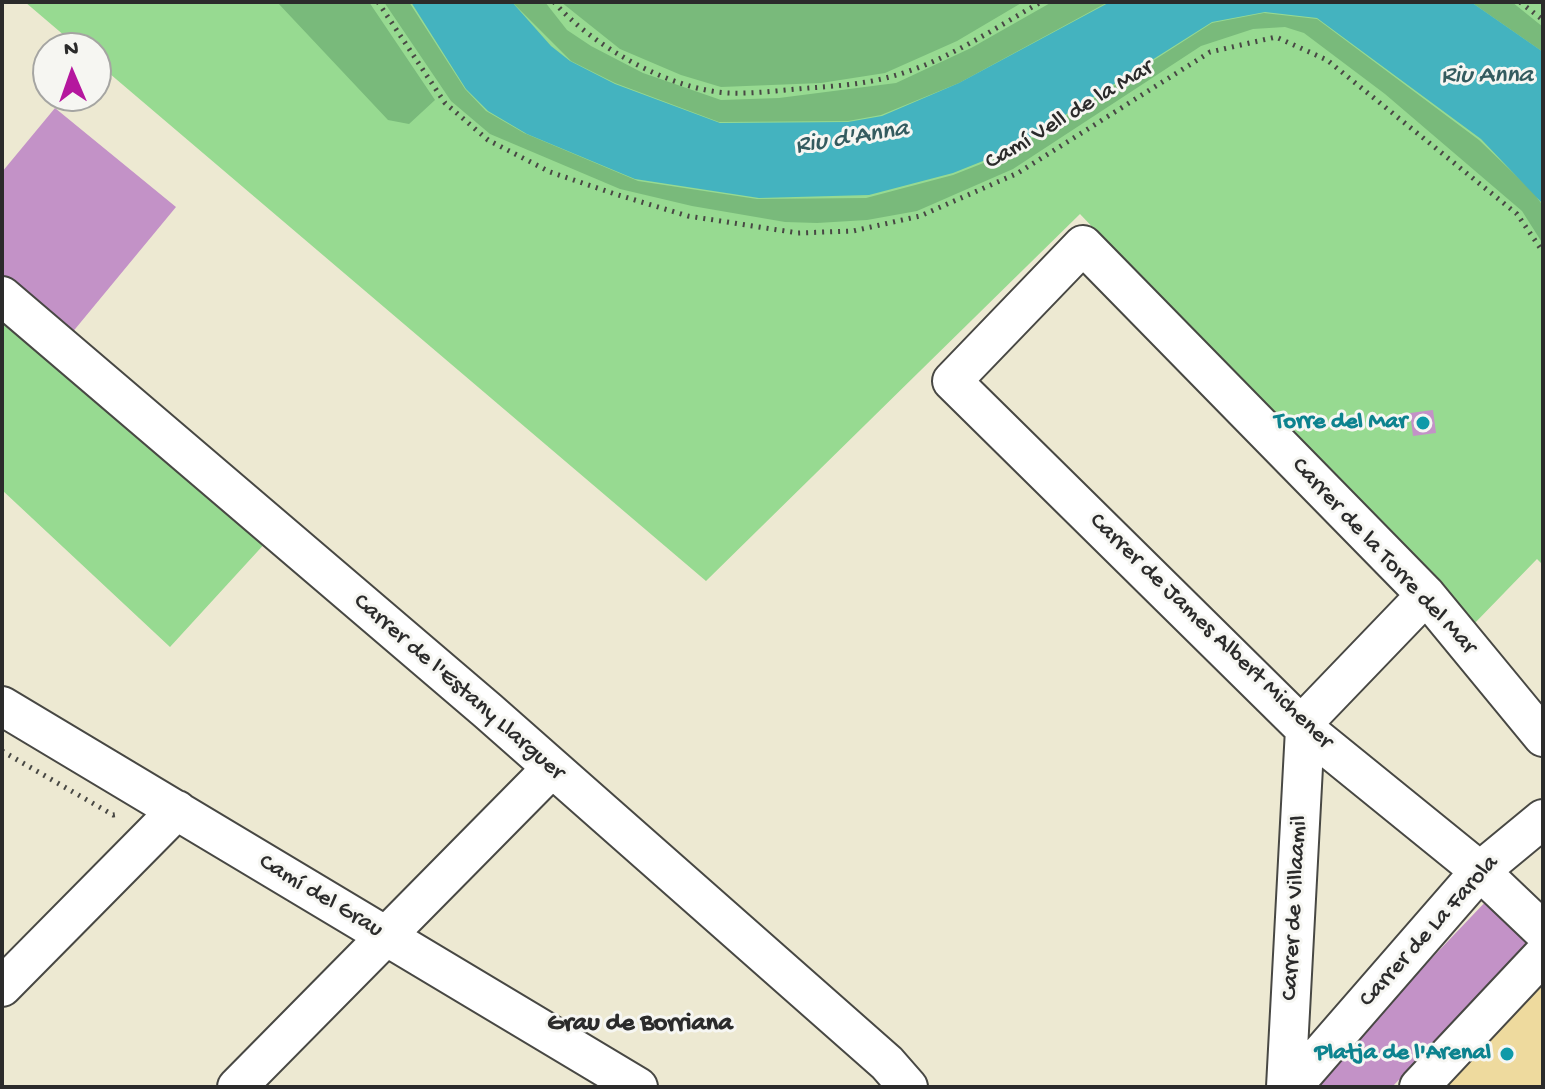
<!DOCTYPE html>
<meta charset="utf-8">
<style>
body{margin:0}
#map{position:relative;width:1545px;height:1089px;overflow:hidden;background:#ede9d2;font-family:"Gochi Hand",sans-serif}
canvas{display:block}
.frame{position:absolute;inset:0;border:4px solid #2b2b2b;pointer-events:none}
.north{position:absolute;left:32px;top:32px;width:80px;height:80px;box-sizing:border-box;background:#f6f6f2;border:2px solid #a5a5a2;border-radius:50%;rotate:358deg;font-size:22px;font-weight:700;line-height:32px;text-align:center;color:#2b2b2b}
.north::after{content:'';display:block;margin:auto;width:28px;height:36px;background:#b5179e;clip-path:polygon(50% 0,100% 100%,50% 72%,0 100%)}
</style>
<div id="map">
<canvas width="1545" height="1089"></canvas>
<div class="frame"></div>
<div class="north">N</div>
</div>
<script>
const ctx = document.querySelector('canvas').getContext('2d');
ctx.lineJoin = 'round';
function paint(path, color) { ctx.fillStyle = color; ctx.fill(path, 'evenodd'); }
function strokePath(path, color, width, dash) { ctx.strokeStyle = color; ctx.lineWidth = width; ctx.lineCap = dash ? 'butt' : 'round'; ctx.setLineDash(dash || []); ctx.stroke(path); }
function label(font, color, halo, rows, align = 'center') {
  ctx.font = font + ' "Gochi Hand",sans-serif'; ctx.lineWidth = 6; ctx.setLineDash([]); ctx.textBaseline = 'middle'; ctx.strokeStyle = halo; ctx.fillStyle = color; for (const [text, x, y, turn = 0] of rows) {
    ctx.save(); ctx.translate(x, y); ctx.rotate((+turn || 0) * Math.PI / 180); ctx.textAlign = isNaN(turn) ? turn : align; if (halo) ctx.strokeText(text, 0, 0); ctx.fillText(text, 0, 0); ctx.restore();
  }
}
paint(new Path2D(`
 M25,2H1543V565L1537,559L1472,626L1080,214L706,581L96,62V48H79Z
 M2,310L268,540L170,647L2,490Z`), '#97da91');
paint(new Path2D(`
 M277,2H369L435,100L409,124L388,120Z
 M384,2H409L465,89L486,111L524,133L638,181L757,199L866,198L953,175L1009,153L1212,23L1264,13L1317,19L1479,140L1533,192L1543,206V244L1522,211L1385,94L1304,33L1285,27L1253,29L1201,46L1013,169L917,211L867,220L817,223L785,222L692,206L620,189L490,134L451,101Z
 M512,2H545L567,30L591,46L643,73L721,100L779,98L896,83L971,48L1052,2H1108L959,83L881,115L848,121L719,122L615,83L571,61Z
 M561,2H1023L957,41L885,73L821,83L721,87L681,75L620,49Z
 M1471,2H1512L1543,27V52Z`), '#79ba7b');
paint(new Path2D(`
 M1543,979V1087H1442Z`), '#eeda9e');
paint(new Path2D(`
 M411,2H512L551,46L570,61L615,84L720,123L848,122L882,116L959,83L1110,2H1471L1543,52V204L1481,139L1317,18L1265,12L1212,22L1008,151L953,173L869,195L759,198L635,179L527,134L488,111L466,89Z`), '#44b3bf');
paint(new Path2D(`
 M55,108L176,207L71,334L2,278V172Z
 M1433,410L1436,433L1413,436L1410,413Z
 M1490,897L1535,939L1392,1087H1309Z`), '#c392c7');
const minor = new Path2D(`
 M2,296L488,711L887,1063L908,1087
 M2,706L638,1087
 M1302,724L1426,595
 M1543,737L1426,595L1083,245L952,381L1305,729L1480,871L1543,931
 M2,987L177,810
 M237,1087L550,770
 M1286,1087L1305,729
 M1292,1087L1480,871L1543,819
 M1419,1087L1543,955`);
strokePath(minor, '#484844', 42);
strokePath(new Path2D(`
 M378,2L445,103L488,140L550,172L615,194L688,216L798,233L853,231L920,216L1018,173L1210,52L1276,37L1327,60L1517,214L1543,252
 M554,2C592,46 670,90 729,93C755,94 783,90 809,88C836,86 866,84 893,76C945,62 995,28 1041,2
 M1520,2L1543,20
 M2,751L113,815L120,814`), '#484844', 5, [2, 6]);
strokePath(minor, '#fff', 38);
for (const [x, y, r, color] of [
 [1423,423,8,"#0f9aa8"],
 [1507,1054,8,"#0f9aa8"]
]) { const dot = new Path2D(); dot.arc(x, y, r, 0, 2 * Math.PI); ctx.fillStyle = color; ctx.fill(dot); strokePath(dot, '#f6f6f2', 3); }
label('24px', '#2b2b2b', '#f6f6f2', [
 ["Camí Vell de la Mar",1070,116,-31],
 ["Carrer de la Torre del Mar",1383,557,47],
 ["Carrer de James Albert Michener",1210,632,44],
 ["Carrer de l'Estany Llarguer",458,688,41],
 ["Camí del Grau",320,897,31],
 ["Carrer de Villaamil",1296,908,-87],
 ["Carrer de La Farola",1430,932,-48]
]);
label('bold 24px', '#0d838f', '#f6f6f2', [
 ["Torre del Mar",1407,423],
 ["Platja de l'Arenal",1491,1054]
], 'right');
label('italic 26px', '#345b5f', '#f6f6f2', [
 ["Riu Anna",1487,77],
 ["Riu d'Anna",852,139,-9]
]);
label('bold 26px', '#2b2b2b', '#f6f6f2', [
 ["Grau de Borriana",640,1025]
]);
</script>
